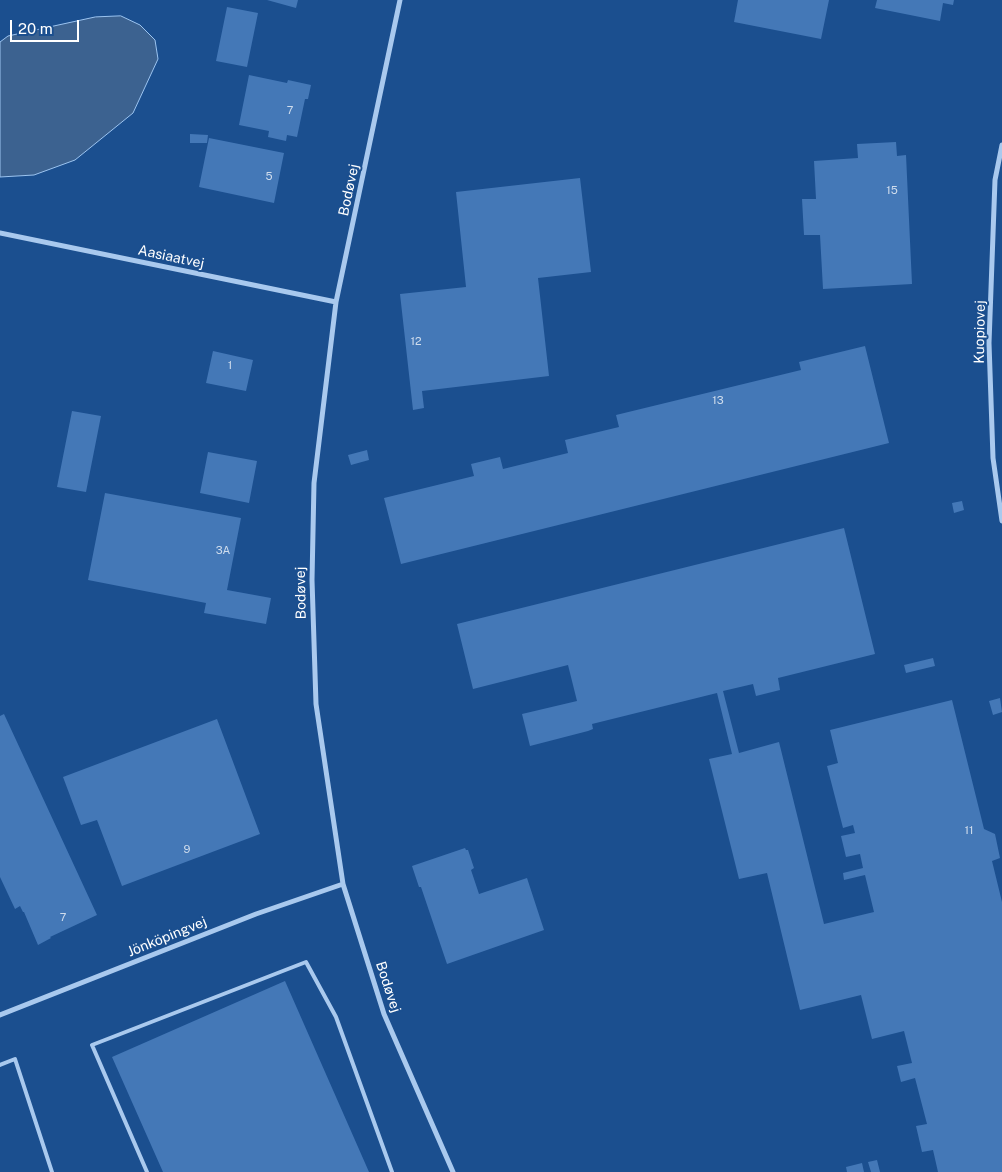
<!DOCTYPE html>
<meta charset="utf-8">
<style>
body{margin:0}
#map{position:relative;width:1002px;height:1172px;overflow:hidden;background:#1b4f8f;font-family:"Public Sans",sans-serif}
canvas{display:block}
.scale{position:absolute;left:10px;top:20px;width:69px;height:22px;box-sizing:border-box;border:2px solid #fff;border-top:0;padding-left:6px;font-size:15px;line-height:18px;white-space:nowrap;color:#fff;-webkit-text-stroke:4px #1b4f8f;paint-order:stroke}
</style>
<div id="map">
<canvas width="1002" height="1172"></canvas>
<div class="scale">20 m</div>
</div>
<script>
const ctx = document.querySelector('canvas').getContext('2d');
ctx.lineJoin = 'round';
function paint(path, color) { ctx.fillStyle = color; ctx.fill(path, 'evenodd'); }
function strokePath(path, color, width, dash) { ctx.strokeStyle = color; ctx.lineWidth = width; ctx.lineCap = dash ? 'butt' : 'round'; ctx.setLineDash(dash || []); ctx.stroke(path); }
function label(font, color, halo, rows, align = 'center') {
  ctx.font = font + ' "Public Sans",sans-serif'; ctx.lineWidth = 4; ctx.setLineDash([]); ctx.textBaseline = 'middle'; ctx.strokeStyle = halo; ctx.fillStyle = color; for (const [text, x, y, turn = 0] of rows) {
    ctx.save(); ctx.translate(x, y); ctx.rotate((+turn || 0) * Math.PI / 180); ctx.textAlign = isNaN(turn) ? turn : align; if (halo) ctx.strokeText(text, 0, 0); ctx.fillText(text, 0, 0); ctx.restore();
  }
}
const water = new Path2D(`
 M121,16L140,25L155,40L158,59L133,113L75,160L34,175L0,177V42L8,36L95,17Z`);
paint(water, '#3c6290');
strokePath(water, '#9cc4f0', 1);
paint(new Path2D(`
 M267,0H298L296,8Z
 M738,0H829L821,39L734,22Z
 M877,0H954L953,5L943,3L940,21L875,8Z
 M227,7L258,13L247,67L216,61Z
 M249,75L287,83L288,80L311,85L308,99H305L297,137L287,135L286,141L268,137L269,131L239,125Z
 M190,134L208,135L207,143H190Z
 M209,138L284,153L274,203L199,187Z
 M896,142L897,156L906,155L912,284L823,289L820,235H804L802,199H816L814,161L858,158L857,144Z
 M580,178L591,272L538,278L549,376L422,391L424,408L413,410L400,294L466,287L456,192Z
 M865,346L889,443L401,564L384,498L474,476L471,464L500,457L503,469L568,453L565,440L619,427L616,415L801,370L799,362Z
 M213,351L253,360L246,391L206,383Z
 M72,411L101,416L86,492L57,487Z
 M367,450L369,460L351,465L348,455Z
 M208,452L257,461L249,503L200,493Z
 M105,493L241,518L227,590L271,598L266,624L204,613L206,603L88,580Z
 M962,501L964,510L954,513L952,503Z
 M844,528L875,654L778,678L780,690L756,696L753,684L723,691L739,753L779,742L824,924L874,912L865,875L844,880L843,873L863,868L860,854L846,857L841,836L855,833L853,825L843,828L827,766L838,763L830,730L952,700L984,829L995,834L1000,858L992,861L1002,902V1172H938L933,1150L922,1152L916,1126L927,1124L915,1078L901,1082L897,1066L912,1063L904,1031L872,1039L861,995L800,1010L767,873L739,879L709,759L732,754L717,693L592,724L593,729L588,731L530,746L522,714L577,701L568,665L473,689L457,624Z
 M933,658L935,666L906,673L904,665Z
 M1000,698L1002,712L993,715L989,701Z
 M4,714L97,915L50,937L51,938L38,945L24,912H23L20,906L15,909L0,877V716Z
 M217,719L260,834L122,886L97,820L81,825L63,777Z
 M465,848L466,850H468L474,868L471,870L479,894L527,878L544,930L447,964L421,887H419L412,866Z
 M285,981L369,1172H163L112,1057Z
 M877,1160L880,1172H871L868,1162Z
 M862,1163L864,1172H847L846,1167Z`), '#4478b7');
strokePath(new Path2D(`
 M0,1065L15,1059L52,1172
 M147,1172L92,1045L306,962L336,1017L392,1172`), '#a9c9ee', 4);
strokePath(new Path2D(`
 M400,0L336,302L314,483L312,580L316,704L343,884L384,1014L453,1172
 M1002,145L995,180L989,343L993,458L1002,521
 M0,233L336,302
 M0,1015L256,914L343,884`), '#a9c9ee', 5);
label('11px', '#d0dded', null, [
 ["7",290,111],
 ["5",269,177],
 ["15",892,191],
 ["12",416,342],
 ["1",230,366],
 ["13",718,401],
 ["3A",223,551],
 ["11",969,831],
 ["9",187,850],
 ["7",63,918]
]);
label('14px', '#fff', '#1b4f8f', [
 ["Bodøvej",349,190,-78],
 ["Aasiaatvej",171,257,12],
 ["Kuopiovej",980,332,-89],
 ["Bodøvej",301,593,-91],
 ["Jönköpingvej",167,937,-22],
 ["Bodøvej",388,987,72]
]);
</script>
